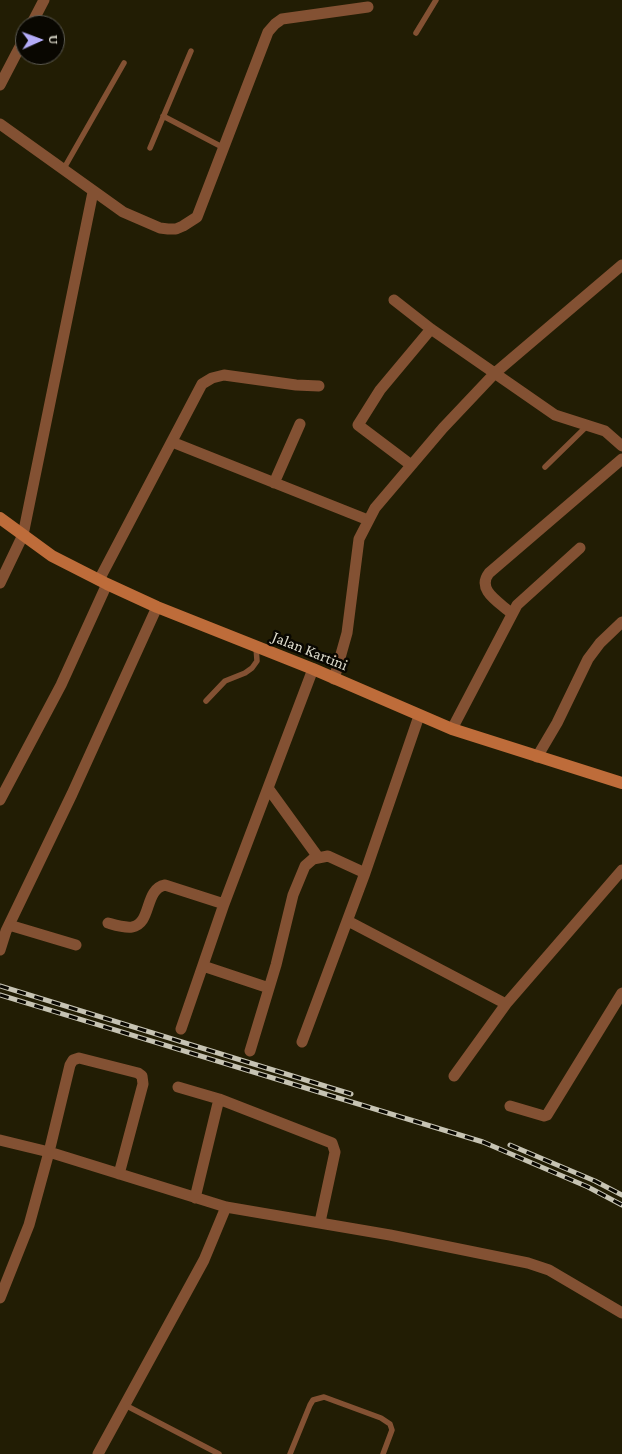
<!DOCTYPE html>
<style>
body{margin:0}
#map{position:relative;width:622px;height:1454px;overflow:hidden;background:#221d04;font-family:"Crimson Pro",serif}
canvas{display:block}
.north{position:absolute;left:15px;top:15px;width:50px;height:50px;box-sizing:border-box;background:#090701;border:1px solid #5e5c53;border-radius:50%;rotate:88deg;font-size:14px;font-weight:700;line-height:20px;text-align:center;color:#dedccd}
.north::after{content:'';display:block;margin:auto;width:18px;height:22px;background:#b4acf9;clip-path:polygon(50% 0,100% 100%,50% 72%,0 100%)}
</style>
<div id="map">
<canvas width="622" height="1454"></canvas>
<div class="north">U</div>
</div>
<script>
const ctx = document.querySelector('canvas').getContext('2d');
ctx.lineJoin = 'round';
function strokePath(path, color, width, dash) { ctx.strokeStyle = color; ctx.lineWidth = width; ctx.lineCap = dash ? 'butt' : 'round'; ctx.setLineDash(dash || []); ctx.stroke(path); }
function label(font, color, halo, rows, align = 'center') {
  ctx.font = font + ' "Crimson Pro",serif'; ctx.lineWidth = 5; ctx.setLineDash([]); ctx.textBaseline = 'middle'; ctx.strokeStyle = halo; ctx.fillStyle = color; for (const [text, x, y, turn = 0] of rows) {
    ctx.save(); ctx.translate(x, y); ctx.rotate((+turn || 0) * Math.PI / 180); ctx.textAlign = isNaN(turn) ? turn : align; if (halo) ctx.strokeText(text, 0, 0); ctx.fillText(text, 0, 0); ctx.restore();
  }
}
strokePath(new Path2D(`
 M416,33L436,0
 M163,116L224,148
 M150,148L191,51
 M63,170L124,63
 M545,467L588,425
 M206,701L225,681L245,673L252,668L257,661L256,647
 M125,1405L219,1454
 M290,1454L310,1405L313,1400L324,1397L381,1418L390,1424L392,1430L383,1454`), '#835133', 5.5);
strokePath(new Path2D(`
 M31,25L44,0
 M0,85L25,37
 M0,124L123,212L160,228L168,229H176L183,226L197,217L268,32L275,24L282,19L368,7
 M394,300L431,329L555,415L605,431L622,446
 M172,442L368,520
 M411,465L358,425L380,390L431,329
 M274,483L300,424
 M99,580L202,384L212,378L224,375L296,385L319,386
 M0,583L23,535L93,192
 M511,613C499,602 476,590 489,573L622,459
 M334,679L347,633L359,539L375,508L443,428L495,373L622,265
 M452,729L517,605L580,548
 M537,757L557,723L588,659L600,643L622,622
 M268,788L318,857
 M0,800L61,685L107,584
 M348,921L506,1004
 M108,923C115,925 124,928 132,927C152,924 144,889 165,885L224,904
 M9,925L76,945
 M0,950L6,931L72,794L157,607
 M203,966L269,988
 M181,1029L224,904L313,669
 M302,1042L365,873L419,716
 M250,1051L276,965L293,895L305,866L313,859L328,856L365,873
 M454,1076L506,1004L622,870
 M178,1087L219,1099L332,1143L335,1152L320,1222
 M510,1106L544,1116L547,1115L622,993
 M0,1140L49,1152L226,1207L390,1235L528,1263L549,1270L622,1313
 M195,1198L219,1099
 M0,1298L29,1225L49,1152L70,1065L73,1060L79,1058L138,1073L142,1076L143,1084L119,1174
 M98,1454L204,1260L226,1207`), '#835133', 11);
strokePath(new Path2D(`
 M0,518L52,556L107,584L157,607L313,669L452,729L622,783`), '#be6c3a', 12);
const rail = new Path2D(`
 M0,986L351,1094
 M0,995L483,1142L588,1187L622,1205
 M510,1145L595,1181L622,1195`);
strokePath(rail, '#c6c3b3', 5);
strokePath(rail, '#090701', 3, [9]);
label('16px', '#dedccd', '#090701', [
 ["Jalan Kartini",310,651,22]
]);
</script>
